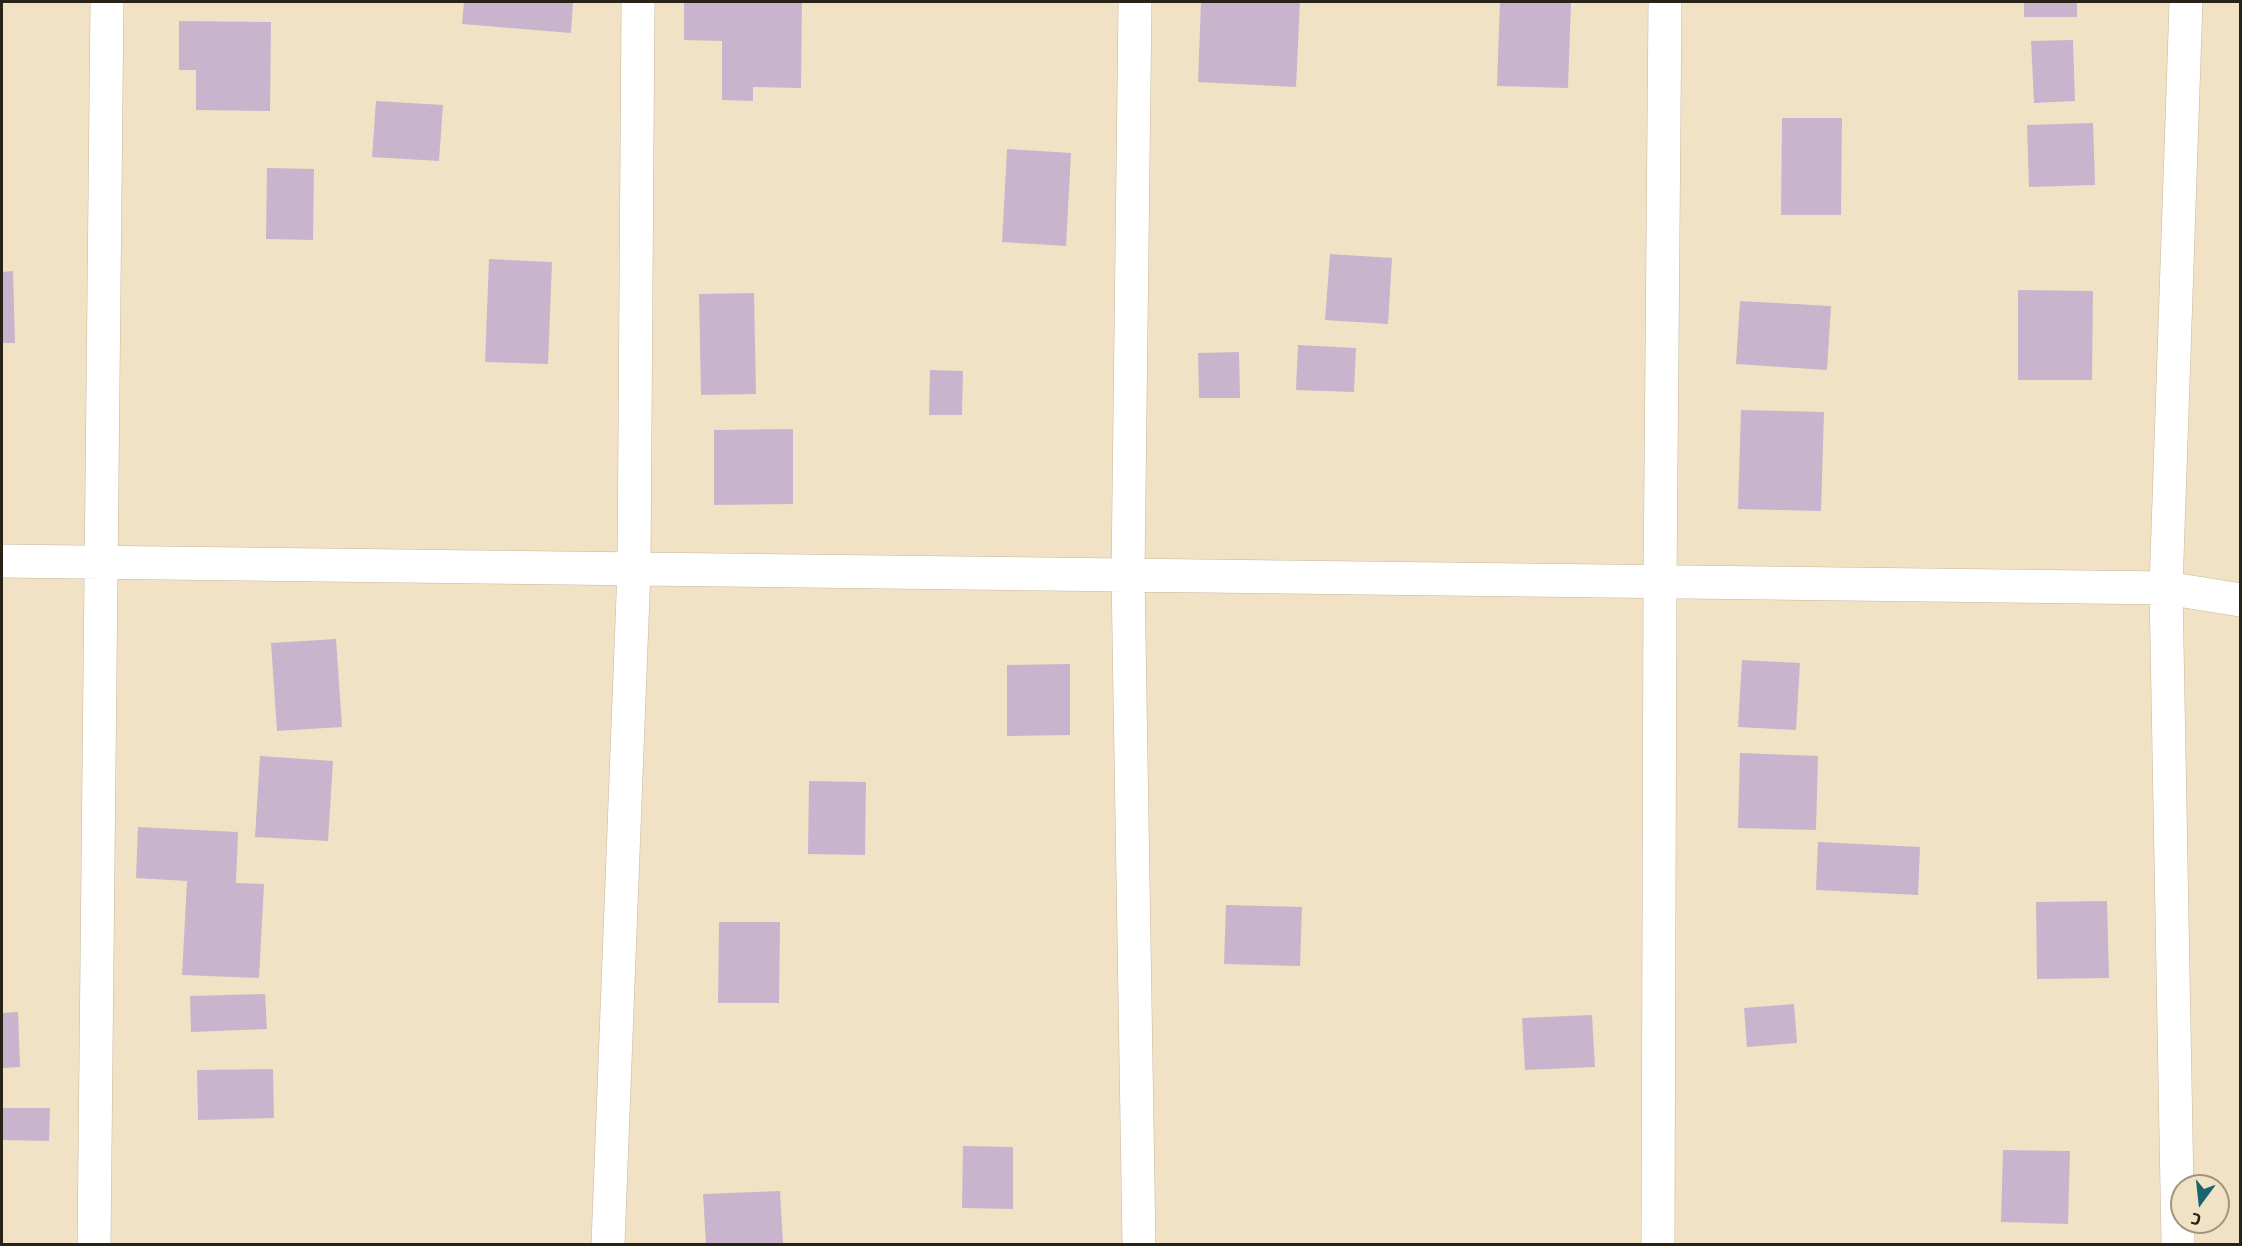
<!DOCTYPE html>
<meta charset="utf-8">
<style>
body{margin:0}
#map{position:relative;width:2242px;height:1246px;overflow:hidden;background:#f1e2c5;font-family:"Exo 2",sans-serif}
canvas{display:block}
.frame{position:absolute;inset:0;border:3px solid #282217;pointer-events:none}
.north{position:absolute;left:2170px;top:1174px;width:60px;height:60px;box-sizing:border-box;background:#f1e2c5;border:2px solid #a1957f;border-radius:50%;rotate:195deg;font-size:16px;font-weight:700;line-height:24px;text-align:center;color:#282217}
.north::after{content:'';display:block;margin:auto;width:21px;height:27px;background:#1b6571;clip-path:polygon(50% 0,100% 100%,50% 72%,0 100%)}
</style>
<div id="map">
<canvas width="2242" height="1246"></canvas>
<div class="frame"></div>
<div class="north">С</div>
</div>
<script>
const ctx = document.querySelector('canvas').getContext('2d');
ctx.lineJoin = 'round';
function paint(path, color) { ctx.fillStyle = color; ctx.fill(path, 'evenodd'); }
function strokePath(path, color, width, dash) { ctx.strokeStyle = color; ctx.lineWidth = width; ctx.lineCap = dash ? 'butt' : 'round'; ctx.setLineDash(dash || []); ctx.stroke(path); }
paint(new Path2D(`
 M464,2H573L571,33L462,24Z
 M684,2H802L801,88L753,87V101L722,100V41L684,40Z
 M1201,2H1300L1296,87L1198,82Z
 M1500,2H1571L1568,88L1497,86Z
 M2024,2H2077V17H2024Z
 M179,21L271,22L270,111L196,110V70H179Z
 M2073,40L2075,101L2034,103L2031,41Z
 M376,101L443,105L439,161L372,157Z
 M1782,118H1842L1841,215H1781Z
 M2093,123L2095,185L2029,187L2027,125Z
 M1007,149L1071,153L1066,246L1002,242Z
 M267,168L314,169L313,240L266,239Z
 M1330,254L1392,258L1388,324L1325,320Z
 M489,259L552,262L548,364L485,362Z
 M13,271L15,343H2V272Z
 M2018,290L2093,291L2092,380H2018Z
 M754,293L756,394L701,395L699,294Z
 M1740,301L1831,306L1827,370L1736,364Z
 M1298,345L1356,348L1354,392L1296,390Z
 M1239,352L1240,398H1199L1198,353Z
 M930,370L963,371L962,415H929Z
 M1741,410L1824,412L1821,511L1738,509Z
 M793,429V504L714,505V430Z
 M336,639L342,727L277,731L271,643Z
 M1742,660L1800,663L1796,730L1738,727Z
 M1070,664V735L1007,736V665Z
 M1740,753L1818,756L1816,830L1738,828Z
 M260,756L333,761L328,841L255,837Z
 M809,781L866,782L865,855L808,854Z
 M138,827L238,832L236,883L264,884L259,978L182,975L187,881L136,878Z
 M1818,842L1920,847L1918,895L1816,890Z
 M2107,901L2109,978L2037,979L2036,902Z
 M1226,905L1302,907L1300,966L1224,964Z
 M719,922H780L779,1003H718Z
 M265,994L267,1029L191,1032L190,996Z
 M1794,1004L1797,1043L1747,1047L1744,1008Z
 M18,1012L20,1067L2,1068V1013Z
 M1592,1015L1595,1067L1525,1070L1522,1018Z
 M273,1069L274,1118L198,1120L197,1070Z
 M2,1108H50L49,1141L2,1140Z
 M963,1146L1013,1147V1209L962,1208Z
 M2003,1150L2070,1151L2068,1224L2001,1222Z
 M780,1191L783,1244H706L703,1194Z`), '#c9b4cd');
const minor = new Path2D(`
 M1135,2L1128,575L1139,1244
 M2,561L2166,588L2240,600
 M94,1244L107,2
 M608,1244L634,569L638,2
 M1658,1244L1660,582L1665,2
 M2178,1244L2166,588L2186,2`);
strokePath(minor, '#c6b79b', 34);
strokePath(minor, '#fff', 33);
</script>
